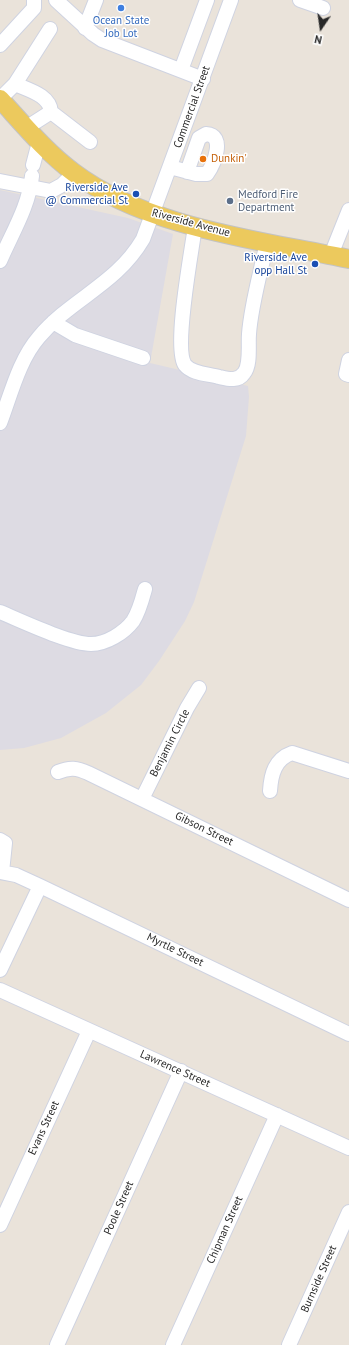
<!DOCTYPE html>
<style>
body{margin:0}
#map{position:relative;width:349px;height:1345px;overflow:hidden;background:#eae3da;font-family:"PT Sans",sans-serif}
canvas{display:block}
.north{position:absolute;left:301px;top:8px;width:40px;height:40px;-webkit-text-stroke:3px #fff;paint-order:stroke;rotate:193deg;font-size:11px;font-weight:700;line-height:16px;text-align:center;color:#282828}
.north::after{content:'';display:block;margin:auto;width:14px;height:18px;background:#282828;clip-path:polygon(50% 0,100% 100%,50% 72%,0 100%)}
</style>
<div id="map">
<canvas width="349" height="1345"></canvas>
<div class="north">N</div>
</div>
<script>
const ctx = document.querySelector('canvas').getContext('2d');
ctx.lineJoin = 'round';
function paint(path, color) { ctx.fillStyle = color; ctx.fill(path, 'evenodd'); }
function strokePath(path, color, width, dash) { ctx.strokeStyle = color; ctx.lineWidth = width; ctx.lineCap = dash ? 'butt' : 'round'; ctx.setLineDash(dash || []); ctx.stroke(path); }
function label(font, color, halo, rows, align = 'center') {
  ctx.font = font + ' "PT Sans",sans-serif'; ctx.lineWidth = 3; ctx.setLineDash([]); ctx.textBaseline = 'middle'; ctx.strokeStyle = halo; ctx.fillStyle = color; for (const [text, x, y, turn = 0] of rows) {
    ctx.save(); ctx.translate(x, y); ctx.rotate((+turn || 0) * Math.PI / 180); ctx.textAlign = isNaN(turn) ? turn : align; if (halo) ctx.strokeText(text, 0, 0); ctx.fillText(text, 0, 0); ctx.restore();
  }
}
paint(new Path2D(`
 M0,190L128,218L173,234L150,363L248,386L249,397L246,436L194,602L185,621L159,661L141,685L106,713L61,738L24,748L0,750Z`), '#dddbe3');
const minor = new Path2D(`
 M56,0L93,34L102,40L203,79
 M300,0L323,8
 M85,28L96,0
 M0,45L34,8V0
 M181,70L207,0
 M15,84C28,90 50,95 51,112
 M0,99L15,84L50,29
 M26,128L51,112L90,142
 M33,165L39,142
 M170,167L196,174H207C214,164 226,135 206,134L199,138L187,172
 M0,181L51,191L62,185L74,173
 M195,226C192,250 173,348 185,365C192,374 209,374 219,377C228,379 238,382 244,373C251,365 248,345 249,334C251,305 261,271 267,242
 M331,255L349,210
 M0,261C12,233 29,206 32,176
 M53,322L75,335L143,358
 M349,360L346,374L349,375
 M0,423C11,394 19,360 39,337C72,298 116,285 143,239L231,0
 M0,612C22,621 70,644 91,644C106,644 124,633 133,621C139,612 142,600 145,589
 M58,772C70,767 77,768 88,773L349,900
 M270,791C271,774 275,759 292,753L349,771
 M142,799L187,708L199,688
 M0,840L5,843L2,872
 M0,872L16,875L40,886L349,1034
 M0,970L40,886
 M0,990L349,1148
 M0,1225L89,1031
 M57,1345L181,1071
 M173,1345L277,1115
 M289,1345L349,1212`);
const major = new Path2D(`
 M0,99C23,124 45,151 73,172C147,228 259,240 349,259`);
strokePath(minor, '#cfd3e1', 16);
strokePath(major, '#c3c3c3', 20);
strokePath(minor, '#fff', 14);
strokePath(major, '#ecc95d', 18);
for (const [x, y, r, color] of [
 [121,8,4,"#3f7fe0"],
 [203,159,4,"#e8710a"],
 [136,194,4,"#1a4fb4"],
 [230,201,4,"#5c6f8a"],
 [315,264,4,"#1a4fb4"]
]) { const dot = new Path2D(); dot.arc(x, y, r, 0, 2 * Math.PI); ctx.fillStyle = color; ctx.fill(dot); strokePath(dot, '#fff', 1.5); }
label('11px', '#366cbe', '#fff', [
 ["Ocean State",121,21],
 ["Job Lot",121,34]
]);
label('11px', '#282828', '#fff', [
 ["Commercial Street",192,107,-70],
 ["Riverside Avenue",191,223,15],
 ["Benjamin Circle",170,743,-63],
 ["Gibson Street",204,829,26],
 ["Myrtle Street",175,950,26],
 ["Lawrence Street",175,1069,24],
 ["Evans Street",44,1128,-65],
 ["Poole Street",119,1208,-66],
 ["Chipman Street",225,1230,-66],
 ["Burnside Street",319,1279,-66]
]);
label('11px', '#c56008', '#fff', [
 ["Dunkin'",211,159]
], 'left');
label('11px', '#164399', '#fff', [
 ["Riverside Ave",128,188],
 ["@ Commercial St",128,201],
 ["Riverside Ave",307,258],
 ["opp Hall St",307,271]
], 'right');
label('11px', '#4e5e75', '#fff', [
 ["Medford Fire",238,195],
 ["Department",238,208]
], 'left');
</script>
